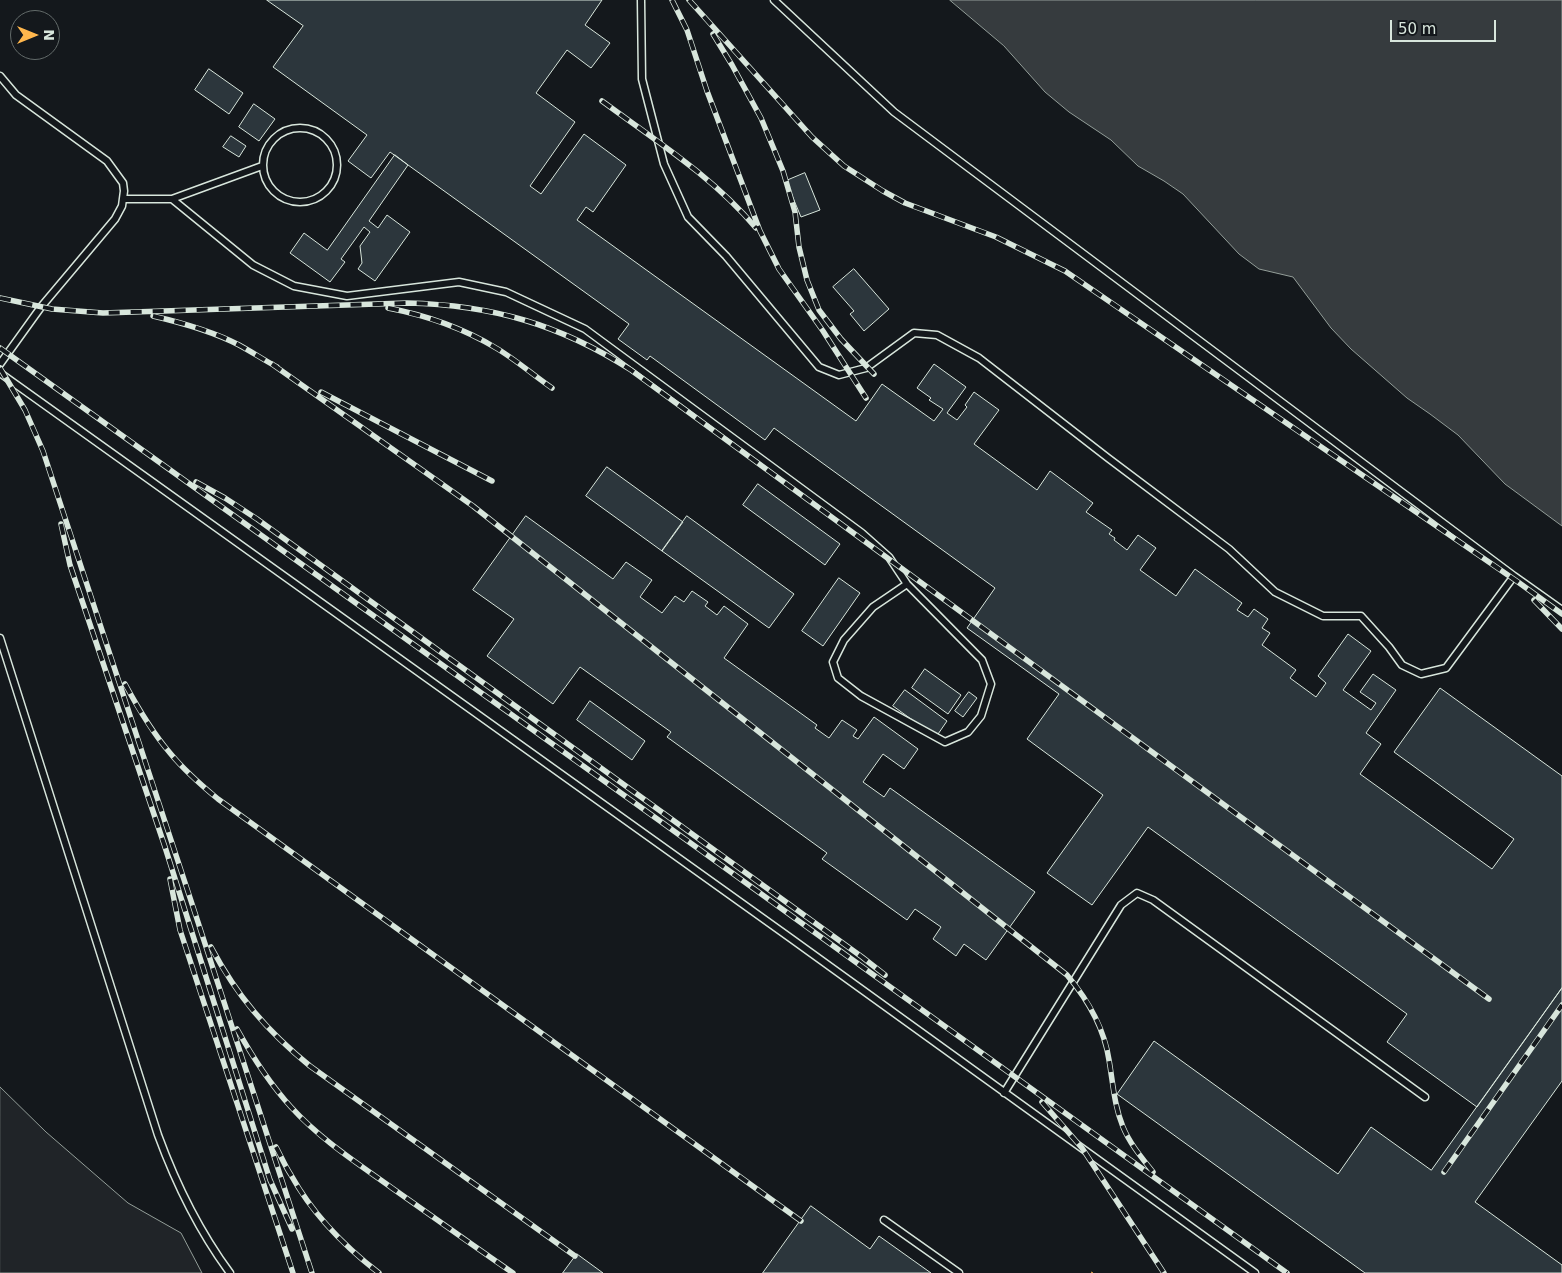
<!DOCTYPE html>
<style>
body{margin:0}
#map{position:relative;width:1562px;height:1273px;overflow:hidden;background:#14181c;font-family:"DejaVu Sans",sans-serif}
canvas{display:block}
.north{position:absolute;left:10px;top:10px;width:50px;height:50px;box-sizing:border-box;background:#14181c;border:1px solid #626a69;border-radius:50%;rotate:90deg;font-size:14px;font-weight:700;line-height:20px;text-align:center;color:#d8e6dc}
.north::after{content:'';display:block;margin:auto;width:18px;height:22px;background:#ffb74d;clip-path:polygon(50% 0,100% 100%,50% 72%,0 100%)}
.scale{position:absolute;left:1390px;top:20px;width:106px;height:22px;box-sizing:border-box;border:2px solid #d8e6dc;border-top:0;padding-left:6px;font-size:15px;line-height:18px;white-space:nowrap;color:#d8e6dc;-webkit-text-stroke:4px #14181c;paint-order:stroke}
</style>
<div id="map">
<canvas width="1562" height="1273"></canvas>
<div class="north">N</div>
<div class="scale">50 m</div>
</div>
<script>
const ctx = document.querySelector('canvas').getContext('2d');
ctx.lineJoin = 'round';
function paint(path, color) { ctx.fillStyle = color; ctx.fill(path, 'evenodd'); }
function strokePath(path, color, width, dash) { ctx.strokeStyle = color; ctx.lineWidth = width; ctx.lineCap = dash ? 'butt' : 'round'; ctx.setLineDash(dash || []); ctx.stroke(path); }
const green = new Path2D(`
 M0,1087L46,1132L128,1203L181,1233L202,1273H0Z`);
paint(green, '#202428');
strokePath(green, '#939e99', 1);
const water = new Path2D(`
 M950,0H1562V526L1505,484L1458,435L1430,414L1407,398L1351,349L1331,328L1293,277L1259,269L1239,254L1183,194L1164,181L1138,166L1111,140L1069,112L1045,92L1004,46Z`);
paint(water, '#363b3e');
strokePath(water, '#939e99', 1);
const building = new Path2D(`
 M267,0H602L585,25L610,43L591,68L567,50L536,93L575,122L530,186L541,194L584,134L626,165L593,212L586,207L577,220L856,421L882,384L934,421L943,409L929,400L931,398L917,388L934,364L966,387L947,413L957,420L967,407L965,405L974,392L999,410L974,444L1037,490L1050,471L1093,503L1086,512L1112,530L1109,534L1115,538L1114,540L1127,550L1138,535L1156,548L1140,570L1176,596L1195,569L1242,603L1237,610L1248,617L1254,609L1268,619L1262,628L1270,633L1262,645L1296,670L1290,678L1316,697L1326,683L1318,676L1348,634L1371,651L1343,690L1371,710L1376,703L1360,692L1373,674L1396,690L1366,733L1381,744L1360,774L1492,869L1514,839L1394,752L1440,688L1562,776V988L1477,1107L1387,1042L1407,1014L1148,827L1092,905L1047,873L1103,795L1027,739L1059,694L967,628L995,588L774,428L765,440L650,356L647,360L618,339L629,324L390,152L371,178L348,161L367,135L273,67L303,26Z
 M209,69L243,93L229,114L195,90Z
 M254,104L275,119L259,141L239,127Z
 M231,136L246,146L239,157L223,147Z
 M395,155L408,165L369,221L378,228L387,215L410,232L375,281L358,269L362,263L360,246L370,232L364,227L341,259L345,262L330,282L290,253L304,233L327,250Z
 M805,173L820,210L801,217L786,181Z
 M854,269L889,309L864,331L850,314L854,311L833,287Z
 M607,467L683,522L662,551L586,496Z
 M758,484L840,544L825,565L743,505Z
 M526,516L613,579L626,562L652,580L640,597L662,613L675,596L684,602L692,591L708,602L705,606L717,615L724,606L748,624L724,658L817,725L815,728L829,738L842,720L857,730L853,736L858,739L874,717L918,749L904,769L883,754L863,782L884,797L890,788L1035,892L986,960L964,944L956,956L933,939L941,927L915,909L907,920L822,859L827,853L667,737L671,732L580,667L553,704L487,656L514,619L473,590Z
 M687,516L794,594L769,628L662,551Z
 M839,578L860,593L823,646L802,631Z
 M925,669L961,695L948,714L912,688Z
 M905,690L947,721L936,737L893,706Z
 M969,692L977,698L963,717L955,711Z
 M590,701L645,741L632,760L577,720Z
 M1562,988V1081L1475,1202L1562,1265V1273H1365L1117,1094L1154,1041L1338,1174L1371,1127L1431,1170Z
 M811,1206L870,1249L879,1236L931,1273H763Z
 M577,1254L603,1273H563Z`);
paint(building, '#2c363c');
strokePath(building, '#d8e6dc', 1);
const service = new Path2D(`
 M641,0L642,79L664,164L688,217L726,256L819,367L839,375L866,368L914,333L937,335L979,358L1108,458L1229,549L1275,592L1323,616H1361L1389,647L1402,665L1421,674L1446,668L1514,576
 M774,0L894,112L1514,576L1562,610
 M0,76L16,95L107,161L123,183L124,191L122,206L115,219L41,307L0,364
 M263 165a37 37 0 1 1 74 0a37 37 0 1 1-74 0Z
 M123,199H172L253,265L294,286L347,296L459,282L506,292L585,329L862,533L889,557L907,584L982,660L991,684L981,716L968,732L945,742L861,696L838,678L833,662L844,640L873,607L907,584
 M172,199L262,166
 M0,373L789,937L1255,1273
 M0,638L158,1135C176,1184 199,1231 230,1273
 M1004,1093L1121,905L1137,893L1153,900L1425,1097
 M884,1220L959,1273`);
strokePath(service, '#d8e6dc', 9);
strokePath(service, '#14181c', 6);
const rail = new Path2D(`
 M672,0L687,30L707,91L760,231L779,269L823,331L866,398
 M689,0L812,137L844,166L883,191L905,203L996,237L1065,271L1518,582L1562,614
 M713,34L732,65L761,118L783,171L795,212L799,247L807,280L819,310L841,339L874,374
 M602,101C655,140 713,177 756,228
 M0,298L52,309L103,313L407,303C492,305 559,324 631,370L1489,999
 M388,308C425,315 463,328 496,348C515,359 533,375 552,388
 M153,316C183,323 212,331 239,345C252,352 264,360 277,367
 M0,348L660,821L1287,1273
 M272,364L473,506L1067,975C1088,1000 1104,1027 1109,1060C1113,1083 1114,1105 1123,1127C1130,1144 1142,1158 1153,1172
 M0,368L25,410L43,451L196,916L312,1273
 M321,392L492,481
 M196,482L225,498L257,519L862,957L885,975
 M61,524L70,565L165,847L270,1180L292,1229
 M1534,600L1562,629
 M125,684C138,708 152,732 170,753C184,770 201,785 218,799L801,1221
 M170,879L180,930L293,1273
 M211,947C237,996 267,1031 310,1066L575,1256
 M237,1029C252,1056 270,1084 291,1107C320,1139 357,1163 392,1188C432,1216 472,1245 513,1273
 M1042,1102L1082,1148L1164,1273
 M276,1147C281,1156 285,1166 291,1175C312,1213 344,1246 379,1273
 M1444,1172L1562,1005`);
strokePath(rail, '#d8e6dc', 5.5);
strokePath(rail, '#14181c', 4, [11]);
strokePath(new Path2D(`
 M1091,1272L1093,1273`), '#ffb74d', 1, [18, 4, 2.5, 4]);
</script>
